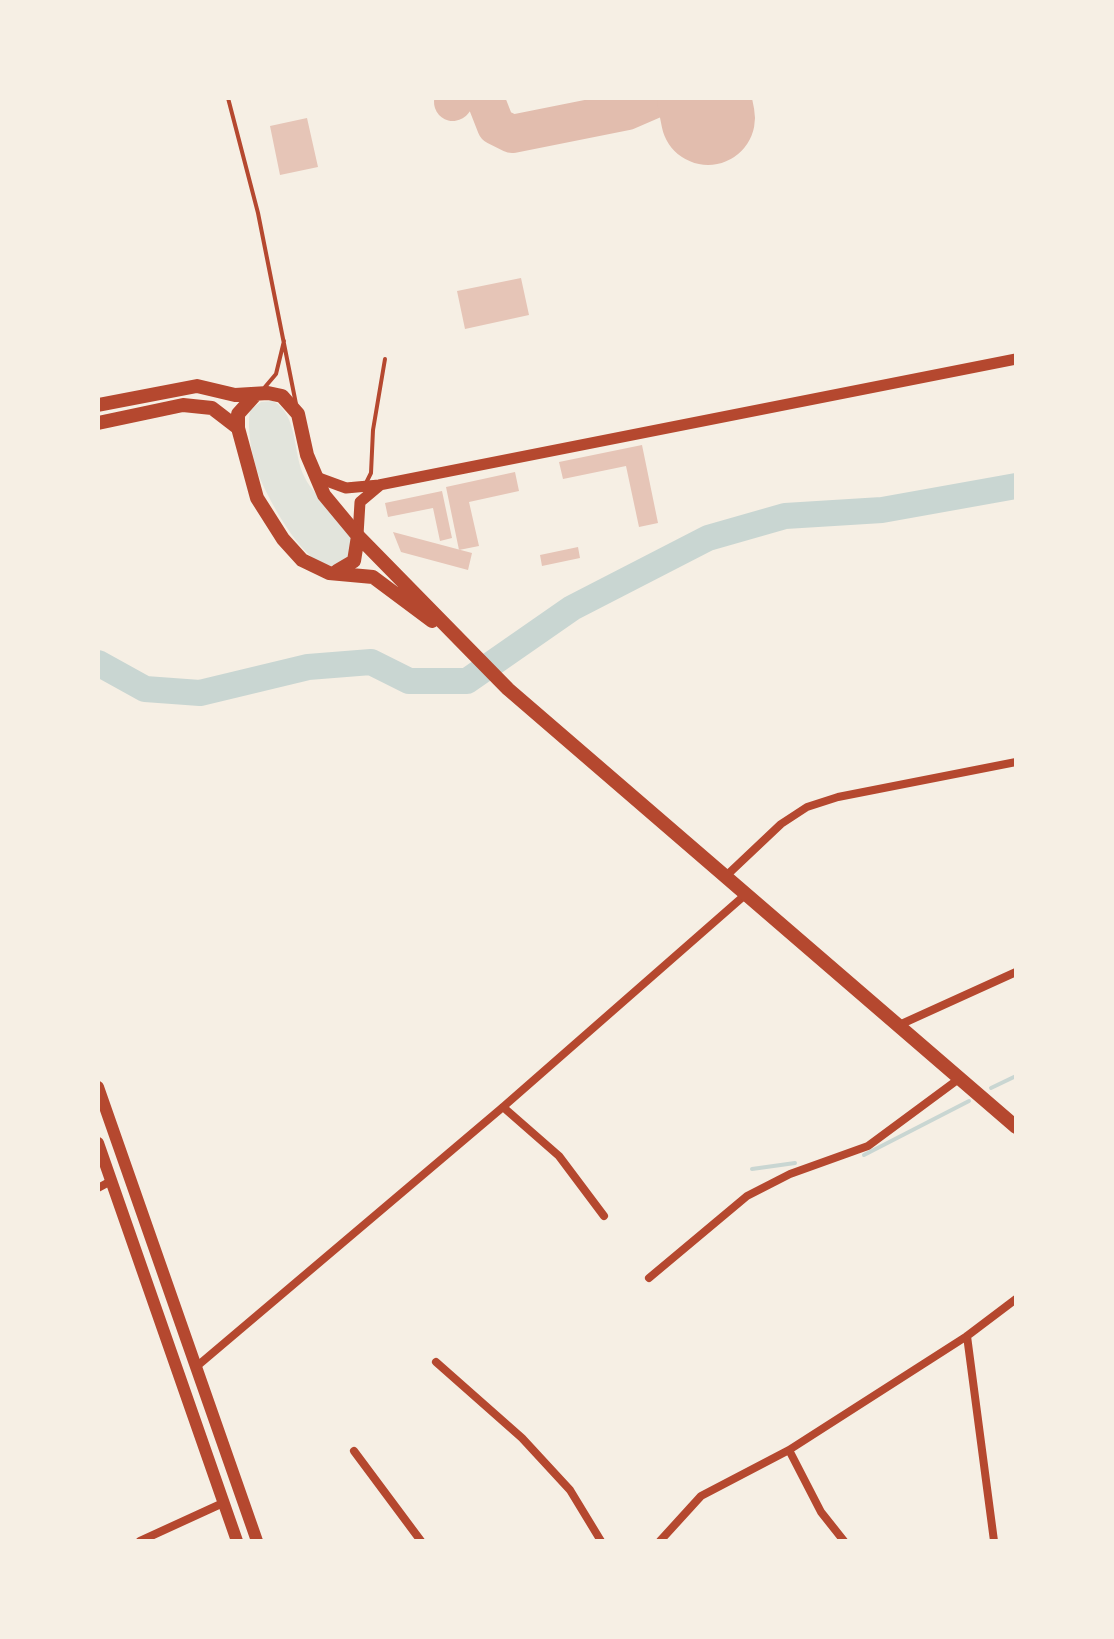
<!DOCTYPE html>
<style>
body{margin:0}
#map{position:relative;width:1114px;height:1639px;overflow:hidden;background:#f6efe4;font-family:Ubuntu,sans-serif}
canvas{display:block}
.frame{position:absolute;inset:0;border:100px solid #f6efe4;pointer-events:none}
</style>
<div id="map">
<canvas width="1114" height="1639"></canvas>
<div class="frame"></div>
</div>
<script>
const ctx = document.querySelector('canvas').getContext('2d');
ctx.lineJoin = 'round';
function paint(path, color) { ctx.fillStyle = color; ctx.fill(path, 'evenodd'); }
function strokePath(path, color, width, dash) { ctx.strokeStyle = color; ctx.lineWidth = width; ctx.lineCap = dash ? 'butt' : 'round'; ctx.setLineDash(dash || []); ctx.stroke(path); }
paint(new Path2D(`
 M273,401C299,415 292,454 305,478C314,497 350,525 352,542C353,548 350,555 346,559C315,593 265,493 257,471C251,451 247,430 250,410L261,402Z`), '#e2e4dc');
strokePath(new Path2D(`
 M991,1088L1016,1076
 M864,1155L969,1101
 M752,1169L795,1163`), '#c9d6d2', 4);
strokePath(new Path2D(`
 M98,663L145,689L200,693L308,667L371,662L409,681H467L572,608L708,538L785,516L882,510L1016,486`), '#c9d6d2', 26);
strokePath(new Path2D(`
 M485,98L496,126L512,134L627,111L657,98
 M453,102L456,98`), '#e2bdae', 38);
strokePath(new Path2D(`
 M704,98L708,118`), '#e2bdae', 94);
paint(new Path2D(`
 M307,118L318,167L280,175L270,126Z
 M521,278L529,315L465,329L457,291Z
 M642,445L658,523L639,527L626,466L563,479L559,462Z
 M515,472L519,491L469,502L479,546L459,550L446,487Z
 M442,491L452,538L440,541L433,508L388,517L385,503Z
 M393,532L472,553L468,570L401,552Z
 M578,547L580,558L542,566L540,555Z`), '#e6c5b7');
strokePath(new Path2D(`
 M228,98L258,213L296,404
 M265,387L276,374L284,341
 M365,485L371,473L373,430L385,359`), '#b5482f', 4);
strokePath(new Path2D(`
 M726,876L781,824L807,807L838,797L1016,762
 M897,1026L1016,972
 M503,1107L559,1156L604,1216
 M98,1188L111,1181
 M649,1278L747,1196L790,1174L868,1146L960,1078
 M967,1336L994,1541
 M436,1362L522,1438L570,1490L601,1541
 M196,1367L503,1107L745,895
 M789,1450L821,1512L844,1541
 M354,1451L421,1541
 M140,1541L223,1503
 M660,1541L701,1496L789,1450L967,1336L1016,1299`), '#b5482f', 8);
strokePath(new Path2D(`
 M316,477L346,488L379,485L1016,359
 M358,535L360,502L379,486`), '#b5482f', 11);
strokePath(new Path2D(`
 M98,1087L257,1541
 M98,1143L237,1541`), '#b5482f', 12);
strokePath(new Path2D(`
 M98,405L197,386L235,395L268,393L282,396L298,414L307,455L324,495L358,536L508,689L1016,1127
 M98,423L183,405L212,408L238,428L257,498L283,539L302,560L329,573L373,577L432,621
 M238,428V414L256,394
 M337,571L354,561L358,536`), '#b5482f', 14);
</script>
